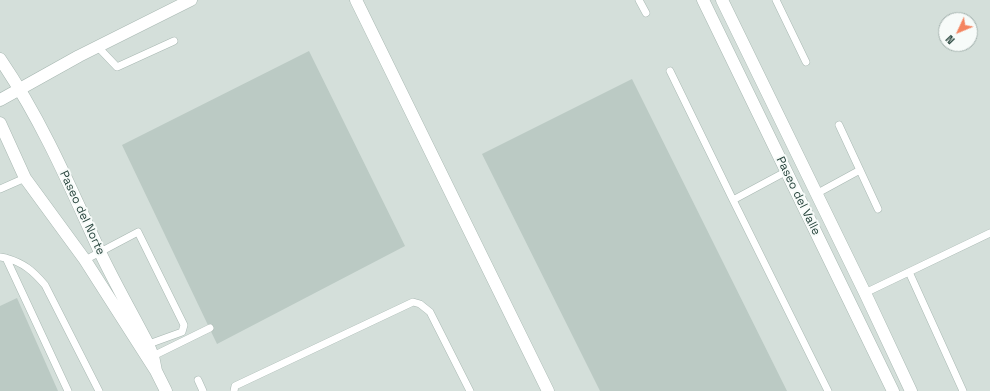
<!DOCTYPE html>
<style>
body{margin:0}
#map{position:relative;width:990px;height:391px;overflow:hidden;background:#e6efeb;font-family:"Space Grotesk",sans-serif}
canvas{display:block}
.north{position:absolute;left:938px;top:12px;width:40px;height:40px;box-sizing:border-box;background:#f7fbf9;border:1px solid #a3b1ad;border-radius:50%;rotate:226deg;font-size:11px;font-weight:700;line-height:16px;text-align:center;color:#24423a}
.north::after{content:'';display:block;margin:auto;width:14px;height:18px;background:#f4845f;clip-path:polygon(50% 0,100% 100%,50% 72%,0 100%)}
</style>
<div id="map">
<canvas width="990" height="391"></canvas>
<div class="north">N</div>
</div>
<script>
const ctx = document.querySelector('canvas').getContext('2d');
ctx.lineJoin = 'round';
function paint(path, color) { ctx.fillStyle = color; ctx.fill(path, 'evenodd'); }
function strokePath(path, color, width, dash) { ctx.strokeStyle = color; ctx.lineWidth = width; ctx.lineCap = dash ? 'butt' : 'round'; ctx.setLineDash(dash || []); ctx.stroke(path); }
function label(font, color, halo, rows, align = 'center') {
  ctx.font = font + ' "Space Grotesk",sans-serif'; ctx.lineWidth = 4; ctx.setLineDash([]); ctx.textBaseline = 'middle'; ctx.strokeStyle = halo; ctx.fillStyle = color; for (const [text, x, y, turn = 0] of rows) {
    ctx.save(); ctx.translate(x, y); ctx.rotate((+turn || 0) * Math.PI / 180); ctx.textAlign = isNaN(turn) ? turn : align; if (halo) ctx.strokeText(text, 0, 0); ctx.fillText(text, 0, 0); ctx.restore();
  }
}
paint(new Path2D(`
 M0,0H990V391H0ZM946,20H970V44H946Z`), '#d4dfda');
paint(new Path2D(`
 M309,51L405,246L217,344L122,145Z
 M632,79L787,391H600L482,154Z
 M17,298L58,391H0V306Z`), '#bbcac4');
const service = new Path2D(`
 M639,0L646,13
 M776,0L806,62
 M98,47L117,67L174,41
 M670,71L733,200
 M839,125L878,209
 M787,171L733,200L828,391
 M0,189L25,178
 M816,194L860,170
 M0,257L6,258L68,391
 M6,258C24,263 33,271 45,285L99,391
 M85,260L138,232L184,325L182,332L146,345
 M909,272L963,391
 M865,293L990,233
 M151,357L210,328
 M198,380L203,391
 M234,391L235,386L413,302L420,304L430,312L470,391`);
const minor = new Path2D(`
 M356,0L548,391
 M703,0L893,391
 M722,0L865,293L911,391
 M0,59C41,119 69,184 99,250C114,282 132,313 148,344L153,356L156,371
 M0,100L79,56L191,0
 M0,123L25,178L85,260L156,371L166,391`);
strokePath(service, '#a8b8b2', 8);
strokePath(minor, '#a8b8b2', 13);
strokePath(service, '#fff', 7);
strokePath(minor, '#fff', 12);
label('12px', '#24423a', '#f7fbf9', [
 ["Paseo del Valle",798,196,64],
 ["Paseo del Norte",82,213,65]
]);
</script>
